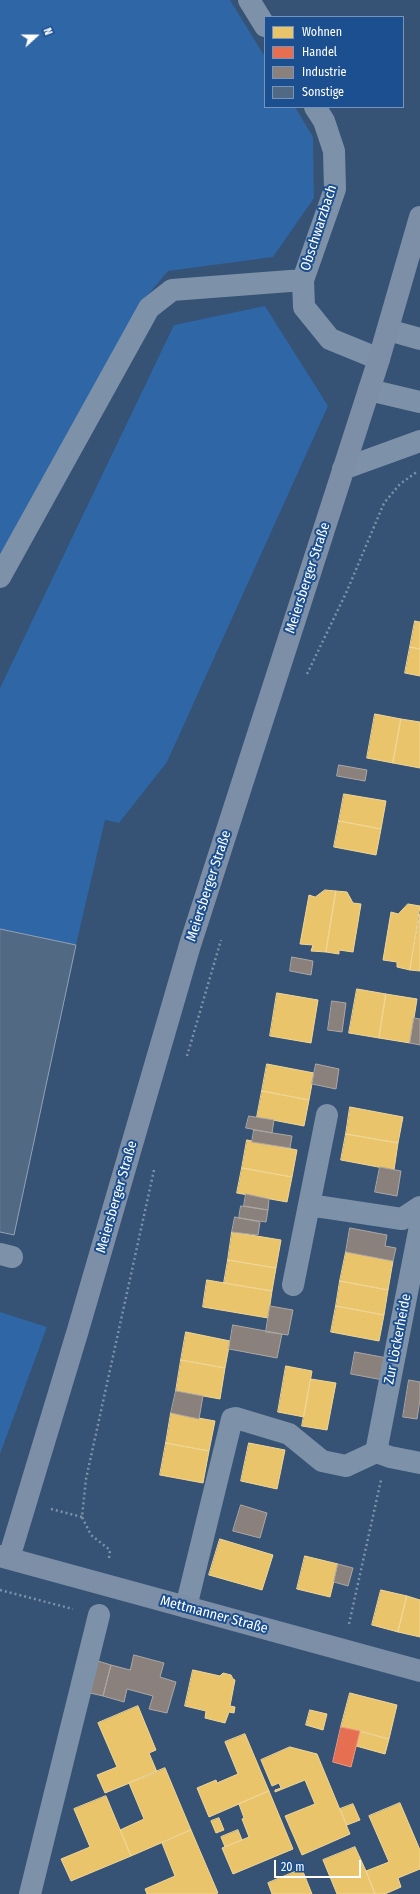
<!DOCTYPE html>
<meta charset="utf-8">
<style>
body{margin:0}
#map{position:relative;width:420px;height:1894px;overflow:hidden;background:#365274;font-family:"Fira Sans Condensed",sans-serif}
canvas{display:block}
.legend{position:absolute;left:264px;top:16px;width:140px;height:92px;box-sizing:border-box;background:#1b4f8f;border:1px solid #7695bc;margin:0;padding:5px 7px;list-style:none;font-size:12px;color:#fff}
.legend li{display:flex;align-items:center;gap:8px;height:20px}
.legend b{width:20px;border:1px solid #7695bc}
.north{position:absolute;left:16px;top:16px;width:40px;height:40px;-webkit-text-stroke:3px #1b4f8f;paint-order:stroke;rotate:69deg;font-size:11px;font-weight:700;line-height:16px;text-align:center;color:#fff}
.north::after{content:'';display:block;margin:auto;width:14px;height:18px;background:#fff;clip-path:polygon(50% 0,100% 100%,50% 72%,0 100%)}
.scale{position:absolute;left:274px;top:1860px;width:87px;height:18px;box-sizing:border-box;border:2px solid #fff;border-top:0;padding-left:5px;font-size:12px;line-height:14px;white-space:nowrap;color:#fff;-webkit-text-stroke:3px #1b4f8f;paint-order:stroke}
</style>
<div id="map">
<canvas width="420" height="1894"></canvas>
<ul class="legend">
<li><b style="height:11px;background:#e9c46a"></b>Wohnen</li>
<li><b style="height:11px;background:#e76f51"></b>Handel</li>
<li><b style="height:11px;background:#8a817c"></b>Industrie</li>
<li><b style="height:11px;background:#526984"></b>Sonstige</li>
</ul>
<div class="north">N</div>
<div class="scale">20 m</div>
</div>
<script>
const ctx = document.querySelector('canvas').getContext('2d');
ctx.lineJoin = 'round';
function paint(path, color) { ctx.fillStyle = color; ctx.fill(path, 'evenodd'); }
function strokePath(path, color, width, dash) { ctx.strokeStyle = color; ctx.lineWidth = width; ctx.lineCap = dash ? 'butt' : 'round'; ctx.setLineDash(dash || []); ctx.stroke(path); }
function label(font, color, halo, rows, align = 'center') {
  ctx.font = font + ' "Fira Sans Condensed",sans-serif'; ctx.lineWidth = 4; ctx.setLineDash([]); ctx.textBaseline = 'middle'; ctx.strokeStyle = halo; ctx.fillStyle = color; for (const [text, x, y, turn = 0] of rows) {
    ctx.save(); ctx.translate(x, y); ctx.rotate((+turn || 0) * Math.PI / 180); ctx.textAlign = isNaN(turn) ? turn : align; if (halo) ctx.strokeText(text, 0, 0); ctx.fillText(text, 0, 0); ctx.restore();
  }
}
paint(new Path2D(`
 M0,0H230L265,57V107H295L313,137L314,198L273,257L168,271L147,296L0,562Z
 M265,306L328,406L167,762L119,823L105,820L76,945L0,929V688L174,325Z
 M0,1312L47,1327L0,1454Z`), '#2f66a5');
const homes = new Path2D(`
 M415,621L420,622V649L410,647Z
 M410,647L420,649V676L405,673Z
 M375,714L401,719L393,763L367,758Z
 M401,719L420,722V768L393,763Z
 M344,794L386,801L381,829L339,821Z
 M339,821L381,829L376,855L334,847Z
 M325,890L336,891L326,952L311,951L313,945L300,944L309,895L315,897Z
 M336,891L347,892L353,903L361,904L353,952L339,950V954L326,952Z
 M408,904L420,906L410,970L397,967V962L383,960L391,912L398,914Z
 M420,914V971L410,970Z
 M357,989L386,994L379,1038L349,1033Z
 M277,993L318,1000L311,1043L270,1036Z
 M386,994L417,999L410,1043L379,1038Z
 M267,1064L314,1073L309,1100L262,1091Z
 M262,1091L309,1100L304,1126L257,1117Z
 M350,1107L403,1117L398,1143L346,1134Z
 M346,1134L398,1143L394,1170L341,1160Z
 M247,1140L297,1150L292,1177L242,1168Z
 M242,1168L292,1177L287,1202L237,1193Z
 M232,1232L281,1240L276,1268L228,1260Z
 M346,1252L393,1261L388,1290L340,1281Z
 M228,1260L276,1268L272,1291L224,1283Z
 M207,1280L272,1291L268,1318L203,1307Z
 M340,1281L388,1290L384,1315L336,1306Z
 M336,1306L384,1315L379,1341L331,1332Z
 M186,1332L230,1341L225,1368L181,1360Z
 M181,1360L225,1368L220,1399L176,1391Z
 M286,1366L312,1371L304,1417L278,1412Z
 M311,1379L336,1383L327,1430L302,1426Z
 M171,1413L215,1421L209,1451L166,1443Z
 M166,1443L209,1451L203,1483L160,1475Z
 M249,1443L285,1450L277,1489L241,1481Z
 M220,1539L273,1555L262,1590L209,1575Z
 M305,1556L338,1564L330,1597L297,1589Z
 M381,1590L407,1596L398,1632L372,1625Z
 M407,1596L420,1600V1637L398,1632Z
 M193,1670L220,1676L223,1673L231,1675L233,1679L235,1680L230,1706L235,1707L234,1713L229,1712L225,1723L205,1718L206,1711L185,1706Z
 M350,1693L397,1705L389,1739L341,1727Z
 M138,1706L156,1750L149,1753L157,1772L105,1793L97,1775L117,1767L98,1723Z
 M310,1710L327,1714L323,1730L306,1725Z
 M360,1731L389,1739L385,1754L356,1746Z
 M245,1734L269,1791L209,1817L197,1788L216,1780L217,1783L238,1774L225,1742Z
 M290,1747L317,1754L350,1834L302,1855L285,1816L315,1804L305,1780L275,1792V1790L281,1788L279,1783L272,1786L261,1760Z
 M165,1768L191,1830L131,1856L120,1830L144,1819L129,1783Z
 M269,1791L293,1849L233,1874L222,1848L249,1837L242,1819L244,1818L239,1804Z
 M106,1796L131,1856L71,1881L61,1859L90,1847L74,1809Z
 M400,1803L420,1850V1869L398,1878L401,1887L385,1894H375L366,1871L389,1862L369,1816Z
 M353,1804L360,1820L347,1825L340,1809Z
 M219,1818L224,1830L216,1833L211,1821Z
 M191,1830L218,1893L214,1894H147L145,1889L175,1876L162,1843Z
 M238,1830L242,1840L225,1847L221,1837Z
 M355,1847L366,1871L375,1894H337L323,1860Z
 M302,1869L312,1894H272L268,1883Z`);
paint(homes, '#e9c46a');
strokePath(homes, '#f0d697', 1);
const shops = new Path2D(`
 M341,1727L360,1731L351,1767L333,1762Z`);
paint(shops, '#e76f51');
strokePath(shops, '#ee9a85', 1);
const industry = new Path2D(`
 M339,765L367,770L365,781L337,776Z
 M292,957L313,961L311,975L290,971Z
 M332,1001L346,1003L342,1032L328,1030Z
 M414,1018L420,1019V1045L410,1043Z
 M316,1064L339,1069L336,1089L312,1084Z
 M249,1116L274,1120L272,1133L246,1128Z
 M254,1130L292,1136L290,1148L252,1142Z
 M380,1167L401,1171L397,1196L375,1192Z
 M246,1194L269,1199L268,1210L244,1206Z
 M241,1206L268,1210L266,1222L239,1218Z
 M235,1217L260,1222L258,1235L232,1232Z
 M350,1228L387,1235L385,1246L396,1248L393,1261L346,1252Z
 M270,1306L293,1310L288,1335L266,1332Z
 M233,1325L282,1334L277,1358L229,1349Z
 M355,1352L387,1358L383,1380L351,1374Z
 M409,1380L420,1382V1400L417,1419L403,1417Z
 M176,1391L203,1396L199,1419L171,1413Z
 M241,1505L267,1513L260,1538L233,1531Z
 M338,1564L353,1568L348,1586L334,1582Z
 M134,1655L164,1663L160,1677L176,1682L167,1713L149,1709L153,1696L127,1689L124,1702L103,1696L111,1665L130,1670Z
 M98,1661L111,1665L103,1696L90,1693Z`);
paint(industry, '#8a817c');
strokePath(industry, '#ada7a3', 1);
const building = new Path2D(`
 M0,929L76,945L14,1235L0,1232Z`);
paint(building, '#526984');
strokePath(building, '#92a2b6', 1);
strokePath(new Path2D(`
 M307,674L347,591L384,503L400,484L418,471
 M187,1056L221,940
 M51,1509L82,1517
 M109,1558L110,1550L91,1535L82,1517L86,1479L154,1170
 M0,1590L73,1609
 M349,1624L381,1480`), '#7d92a8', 2.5, [2, 3]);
strokePath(new Path2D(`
 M249,0L265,26
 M315,107L324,121L334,151L335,189L303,280L304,307L330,339L379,359
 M388,330L420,339
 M369,390L420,402
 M343,469L420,441
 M0,577L149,308L172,290L303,280
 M309,1205L402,1219L420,1207
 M0,1254L12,1257
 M293,1285L327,1115
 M376,1452L420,1226
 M376,1452L390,1457L420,1463
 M186,1607L232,1419L236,1418L289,1434L322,1461L346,1466L376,1452
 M30,1894L99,1615`), '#7d92a8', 22);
strokePath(new Path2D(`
 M0,1556L420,1671
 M9,1558L78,1330L190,945L379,359L420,217`), '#7d8ea7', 22);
label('14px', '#fff', '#1b4f8f', [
 ["Obschwarzbach",319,228,-72],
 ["Meiersberger Straße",308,578,-72],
 ["Meiersberger Straße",209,886,-72],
 ["Meiersberger Straße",117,1197,-74],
 ["Zur Löckerheide",398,1339,-79],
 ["Mettmanner Straße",214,1615,15]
]);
</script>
